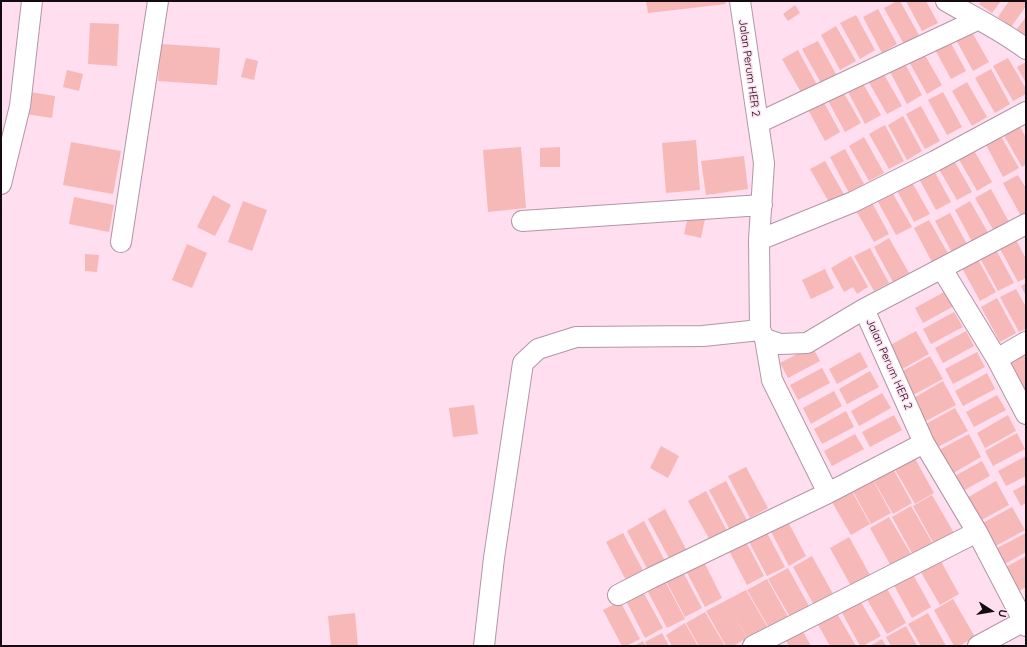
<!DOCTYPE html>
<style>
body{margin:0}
#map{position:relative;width:1027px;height:647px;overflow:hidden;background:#fedeef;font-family:Quicksand,sans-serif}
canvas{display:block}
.frame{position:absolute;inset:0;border:2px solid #140a10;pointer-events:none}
.north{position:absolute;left:971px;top:591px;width:40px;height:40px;-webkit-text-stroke:3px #fedeef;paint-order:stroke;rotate:102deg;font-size:11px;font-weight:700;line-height:16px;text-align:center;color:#140a10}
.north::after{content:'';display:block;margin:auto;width:14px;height:18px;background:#140a10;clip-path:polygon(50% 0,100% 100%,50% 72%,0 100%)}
</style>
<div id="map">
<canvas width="1027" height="647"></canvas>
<div class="frame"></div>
<div class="north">U</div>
</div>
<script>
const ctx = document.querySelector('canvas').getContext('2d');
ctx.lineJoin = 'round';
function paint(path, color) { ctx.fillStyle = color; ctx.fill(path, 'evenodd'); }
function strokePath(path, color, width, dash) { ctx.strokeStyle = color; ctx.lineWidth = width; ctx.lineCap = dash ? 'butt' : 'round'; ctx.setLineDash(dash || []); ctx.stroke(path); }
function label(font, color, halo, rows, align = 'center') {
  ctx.font = font + ' Quicksand,sans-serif'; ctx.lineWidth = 3; ctx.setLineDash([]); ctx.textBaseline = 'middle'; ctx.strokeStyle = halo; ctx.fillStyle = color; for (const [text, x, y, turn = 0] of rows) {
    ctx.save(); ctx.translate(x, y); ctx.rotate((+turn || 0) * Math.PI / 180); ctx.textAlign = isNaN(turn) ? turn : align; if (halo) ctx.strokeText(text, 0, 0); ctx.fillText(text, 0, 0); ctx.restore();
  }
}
paint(new Path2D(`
 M646,1H725L726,4L648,13Z
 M897,1H900L919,35L904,44L884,8Z
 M906,1H926L938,23L922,31Z
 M981,1H1001L992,13L979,4Z
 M1009,1H1026V6L1011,27L998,17Z
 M795,5L800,13L788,21L783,14Z
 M878,9L897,44L882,53L863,17Z
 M856,15L875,50L860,59L840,23Z
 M1026,17V38L1016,30Z
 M90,23L119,24L117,66L88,64Z
 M836,26L856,61L840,70L821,35Z
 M969,27L989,62L973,71L954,36Z
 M947,36L966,71L951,79L932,44Z
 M818,41L837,76L822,85L802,49Z
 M161,44L220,48L217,85L158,81Z
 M798,50L817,85L802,94L782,59Z
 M922,50L942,85L927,94L907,58Z
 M246,58L258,61L254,80L241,77Z
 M1008,58L1026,89V94L1013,101L993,66Z
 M903,60L922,95L907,104L888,68Z
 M1026,62V83L1017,67Z
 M991,69L1010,104L995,113L975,78Z
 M67,70L83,74L79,91L63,87Z
 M882,71L902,106L887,114L867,79Z
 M861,80L881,115L865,124L846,88Z
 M967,82L987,117L972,126L952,91Z
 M841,88L861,123L845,132L826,97Z
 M30,92L55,96L52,118L26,114Z
 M943,92L962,127L947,135L928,100Z
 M821,97L840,132L825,141L806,106Z
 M921,106L940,141L925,149L906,114Z
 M903,116L922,151L907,160L888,125Z
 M1018,123L1026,138V164L1022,167L1002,132Z
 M885,125L904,161L889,169L869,134Z
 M999,133L1019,168L1003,177L984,141Z
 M864,137L884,173L869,181L849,146Z
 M696,140L700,190L666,193L662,143Z
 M71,142L121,151L113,194L63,185Z
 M521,147L526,208L488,212L483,150Z
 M560,147V167H540V148Z
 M972,147L992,182L977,191L957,156Z
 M845,149L864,184L849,193L830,157Z
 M744,156L748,189L706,195L701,161Z
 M952,157L972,192L957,200L937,166Z
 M825,161L845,196L830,204L810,169Z
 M932,167L951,202L936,210L917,175Z
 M1018,175L1026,188V216L1022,218L1003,183Z
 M910,179L930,214L914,222L895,187Z
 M991,189L1010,224L995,233L975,198Z
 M892,192L912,227L896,235L877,200Z
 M213,195L231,205L215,236L197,227Z
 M74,197L114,205L109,232L69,224Z
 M870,199L889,234L874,242L854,207Z
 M243,201L267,210L252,251L228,242Z
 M970,201L990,236L974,245L955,210Z
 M950,213L969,248L954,256L935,221Z
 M688,216L705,219L701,238L684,234Z
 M929,220L949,255L933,264L914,228Z
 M889,238L909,273L893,282L874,247Z
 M1015,238L1026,259V278L1018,282L999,247Z
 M187,244L207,253L192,288L172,280Z
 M870,248L889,283L874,291L854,256Z
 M995,248L1014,283L998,291L979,256Z
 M85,254L99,255L97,272L85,271Z
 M851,256L868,287L857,294L853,287L844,292L831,268Z
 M977,258L996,292L980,301L961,266Z
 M825,269L834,288L811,299L802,280Z
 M1026,283V296L1021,286Z
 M1016,289L1026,307V329L1019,332L1000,297Z
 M946,291L954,306L923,323L915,308Z
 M997,298L1016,333L1000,342L981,307Z
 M954,312L963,327L931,344L923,329Z
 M916,331L929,354L897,372L885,348Z
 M966,331L974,346L943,363L935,348Z
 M812,346L820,361L788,378L780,363Z
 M860,352L868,367L837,384L829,369Z
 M977,352L985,367L953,384L945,369Z
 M1022,352L1026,359V397L1006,360Z
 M930,356L943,379L911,396L899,373Z
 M822,368L830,383L798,400L790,385Z
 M870,371L879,387L847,404L839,389Z
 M987,373L995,389L963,406L955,391Z
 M943,381L956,405L924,422L912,399Z
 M834,391L842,406L811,424L803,408Z
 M882,393L891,408L859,426L851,411Z
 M997,395L1006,410L974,427L966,412Z
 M474,405L478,434L453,437L449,408Z
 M955,408L968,431L936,448L924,425Z
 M846,411L854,427L822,444L814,429Z
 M894,415L902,430L870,447L862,432Z
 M1008,415L1016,431L985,448L977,433Z
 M1017,433L1025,449L993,466L985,451Z
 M855,434L864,449L832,466L824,451Z
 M969,434L981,457L950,475L937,451Z
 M661,446L679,456L668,478L650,468Z
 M913,455L934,493L915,504L893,466Z
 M1026,456V476L1006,486L998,471Z
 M982,461L990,476L959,493L951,478Z
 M891,465L912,503L893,514L871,476Z
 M746,467L768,508L750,518L728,476Z
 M870,475L891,513L871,524L850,486Z
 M726,481L748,522L731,532L709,490Z
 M996,481L1009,505L978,522L965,499Z
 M1026,484V503L1021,506L1013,491Z
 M849,486L870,524L851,535L829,497Z
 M706,491L728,533L711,542L688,501Z
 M932,495L954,533L934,544L913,506Z
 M911,506L933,544L913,555L892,517Z
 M1012,507L1025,530L994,547L981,524Z
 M665,509L687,551L670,560L648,519Z
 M889,517L911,554L891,566L870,528Z
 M786,518L806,556L789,566L769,528Z
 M644,521L666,563L649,572L627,531Z
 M765,529L785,567L767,576L747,538Z
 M623,533L645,574L628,584L606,542Z
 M1026,533V552L1003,565L995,549Z
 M849,537L870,575L851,586L830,548Z
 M744,538L764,576L747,585L727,547Z
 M812,556L833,594L814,605L793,567Z
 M938,556L959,594L940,605L918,567Z
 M1026,556V587L1019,591L1006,567Z
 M703,560L722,598L705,607L685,569Z
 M788,568L809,606L790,617L768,579Z
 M910,569L931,607L912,618L891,580Z
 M682,570L702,608L685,617L665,579Z
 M767,579L788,617L769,628L747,590Z
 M665,581L685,619L667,628L647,590Z
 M885,585L906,623L887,634L865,596Z
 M642,590L663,628L645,638L625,599Z
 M746,590L768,628L748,639L731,609L747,638L733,646H726L706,611Z
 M859,599L881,636L863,646H860L840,609Z
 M953,599L975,637L959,646H954L934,610Z
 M620,601L640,639L626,646H622L603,610Z
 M835,610L856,646H830L816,621Z
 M705,612L725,646H699L686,623Z
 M355,613L358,646H331L328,616Z
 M928,613L946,646H921L908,624Z
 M685,623L698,646H672L666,635Z
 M906,626L917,646H891L886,637Z
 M801,628L811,646H789L784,637Z
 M662,633L669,646H647L645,642Z
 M882,639L886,646H870Z
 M643,641L646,646H634Z`), '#f7b8b8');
const street = new Path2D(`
 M740,1L764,163L759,240L760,330L765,339L780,344L807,343L864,309L924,443L977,532L1026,626
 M946,1C973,17 1001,30 1026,49
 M758,123L977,20
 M1,184L20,106L32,1
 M522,221L762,205
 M759,240L853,202L935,161L1026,112
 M121,242L158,1
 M942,269L997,359L1026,414
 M864,309L1026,224
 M765,339L772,380L828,493
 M997,359L1026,342
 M618,595L651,578L828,493L924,443
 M484,646L494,558L523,363L538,349L576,337L703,336L760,330
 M753,646L977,532
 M978,646L1026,620`);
strokePath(street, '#b395a5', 22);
strokePath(street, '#fff', 20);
label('11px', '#140a10', '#fedeef', [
 ["Jalan Perum HER 2",749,68,82],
 ["Jalan Perum HER 2",889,364,66]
]);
</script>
